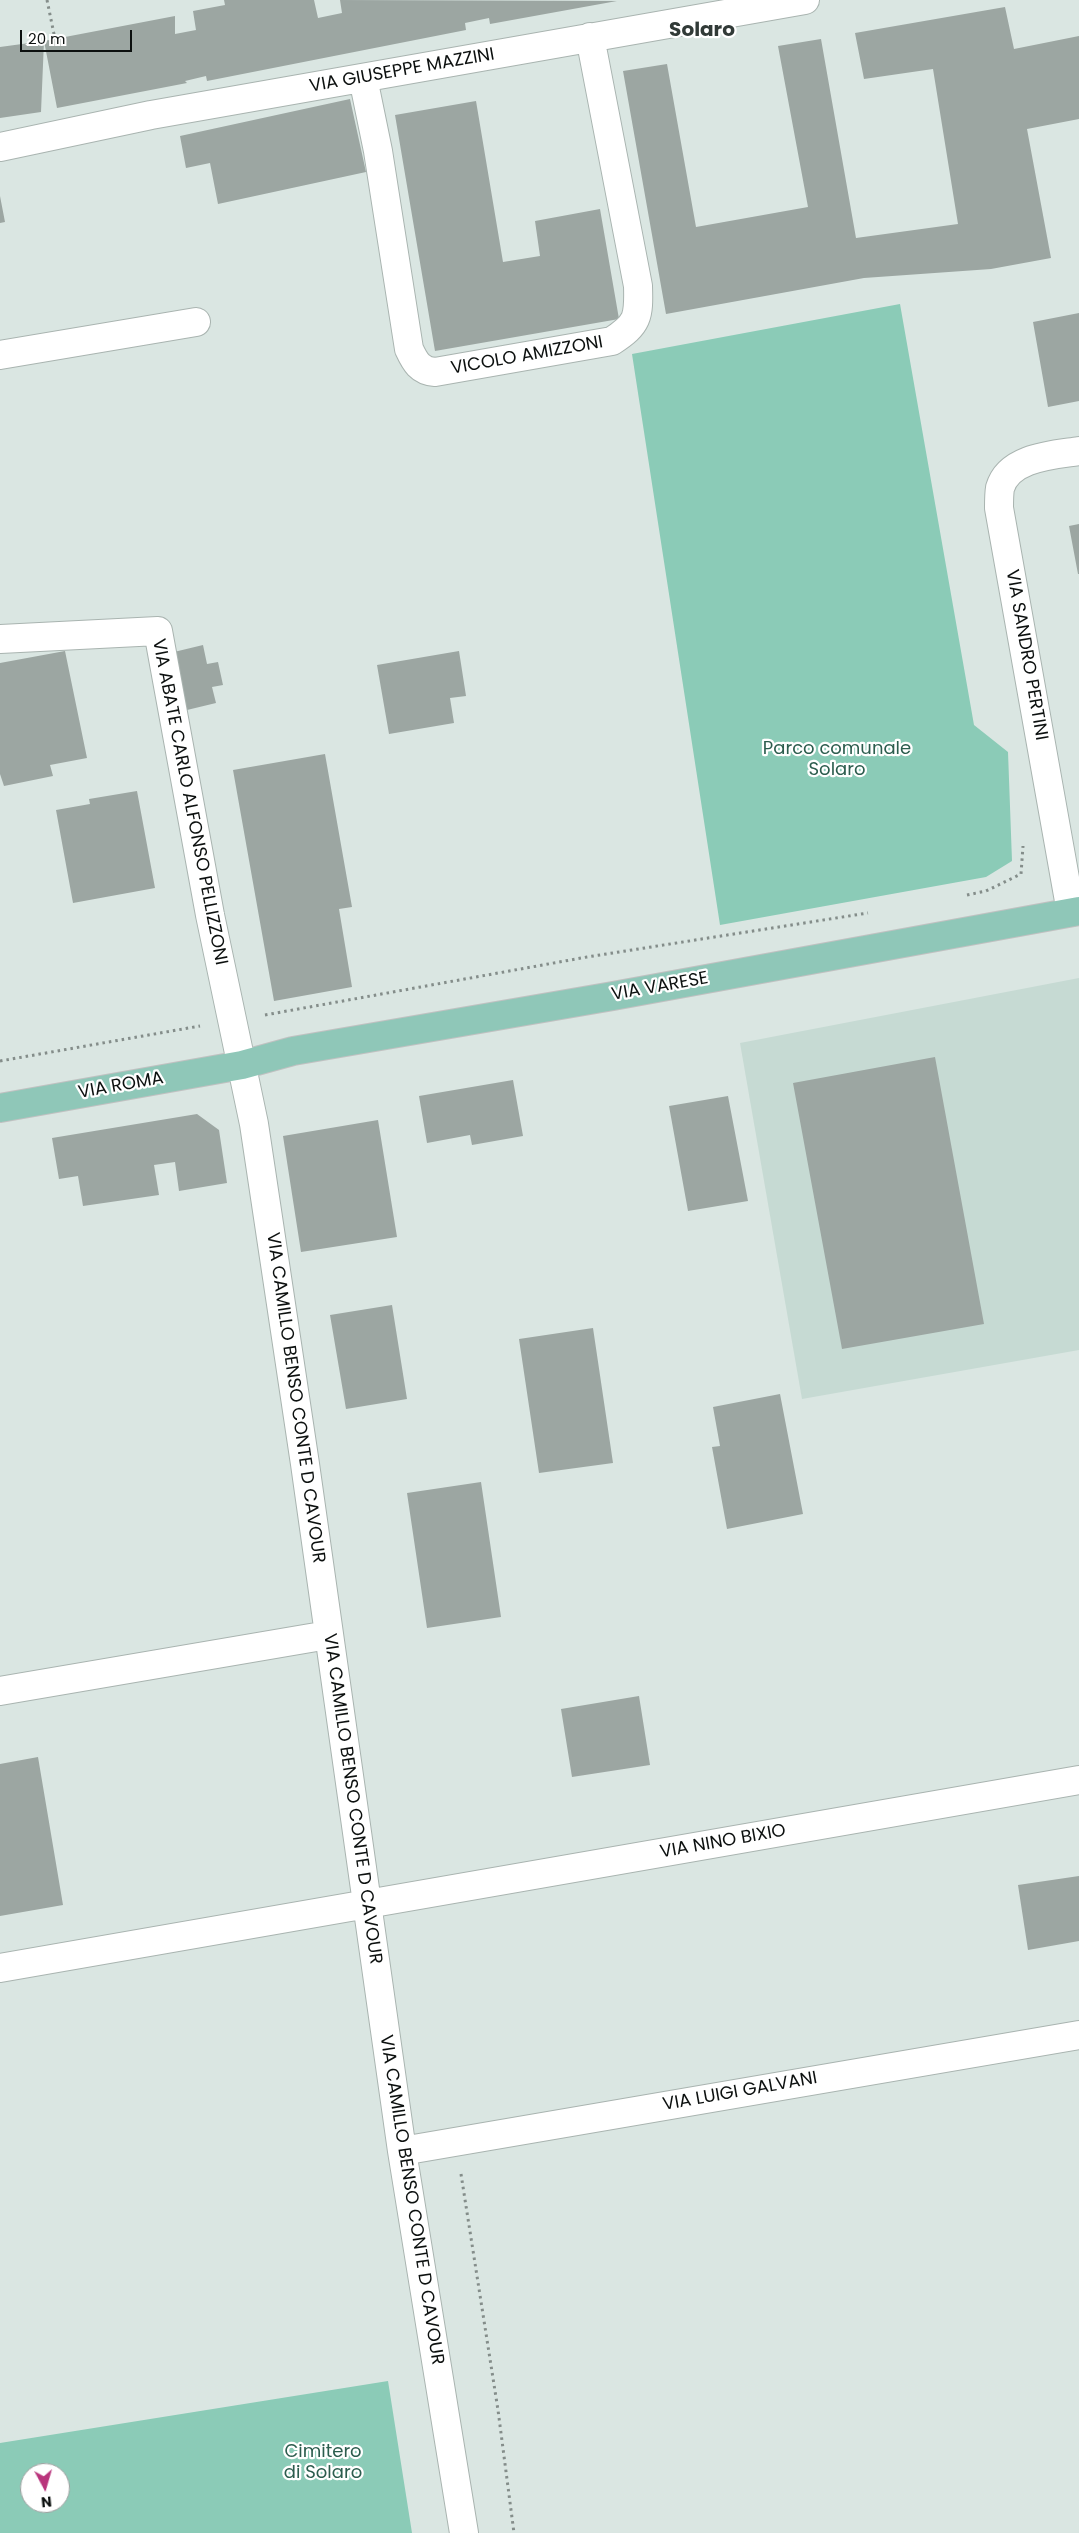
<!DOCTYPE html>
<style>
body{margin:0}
#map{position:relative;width:1079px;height:2533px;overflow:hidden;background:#dae6e2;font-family:Poppins,sans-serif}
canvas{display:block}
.north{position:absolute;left:20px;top:2463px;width:50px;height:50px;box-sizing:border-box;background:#fff;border:1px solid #9e9f9f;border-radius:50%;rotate:174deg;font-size:14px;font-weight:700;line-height:20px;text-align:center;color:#0c100f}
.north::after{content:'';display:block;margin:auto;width:18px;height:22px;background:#b9357c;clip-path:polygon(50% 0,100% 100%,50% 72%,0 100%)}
.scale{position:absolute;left:20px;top:30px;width:112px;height:22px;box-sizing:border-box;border:2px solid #0c100f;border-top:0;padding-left:6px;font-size:15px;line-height:18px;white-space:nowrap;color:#0c100f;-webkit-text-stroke:4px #fff;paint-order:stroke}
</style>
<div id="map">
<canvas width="1079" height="2533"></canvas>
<div class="north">N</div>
<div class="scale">20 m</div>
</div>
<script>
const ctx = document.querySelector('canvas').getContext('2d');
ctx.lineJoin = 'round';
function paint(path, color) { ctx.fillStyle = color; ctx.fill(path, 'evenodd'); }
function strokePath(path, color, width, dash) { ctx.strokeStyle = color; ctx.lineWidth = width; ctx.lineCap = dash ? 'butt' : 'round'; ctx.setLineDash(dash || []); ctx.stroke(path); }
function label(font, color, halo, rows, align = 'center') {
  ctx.font = font + ' Poppins,sans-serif'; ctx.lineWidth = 4.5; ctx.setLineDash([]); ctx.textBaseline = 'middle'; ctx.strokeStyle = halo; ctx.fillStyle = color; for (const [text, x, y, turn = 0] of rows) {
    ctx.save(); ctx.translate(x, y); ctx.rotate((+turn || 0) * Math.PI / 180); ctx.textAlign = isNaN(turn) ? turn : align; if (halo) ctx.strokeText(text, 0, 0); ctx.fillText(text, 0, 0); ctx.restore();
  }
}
paint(new Path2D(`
 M1079,978V1350L802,1399L740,1043Z`), '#c6dad3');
paint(new Path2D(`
 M900,304L974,725L1008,752L1012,861L986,877L720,925L632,354Z
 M388,2381L412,2533H0V2443ZM30,2473H60V2503H30Z`), '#8bcbb7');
paint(new Path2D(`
 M224,0H314L318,18L342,13L340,0L617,1L490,24L489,18L465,23L466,30L207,81L206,76L185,81L187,83L57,108L44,41L175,16V34L196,30L193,11L225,5Z
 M1005,7L1014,49L1079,36V119L1027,129L1051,258L991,269L864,278L666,314L623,71L667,64L696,227L808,207L778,46L821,39L856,238L958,224L933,69L864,79L855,33Z
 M44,41L41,112L0,118V47Z
 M350,99L366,172L218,204L210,163L186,168L180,136Z
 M476,101L503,262L540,256L535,221L600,209L619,319L435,351L395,115Z
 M0,196L5,222L0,223Z
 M1079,313V401L1048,407L1033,322Z
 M1079,524V574H1078L1069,526Z
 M203,645L207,664L218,662L223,685L212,687L216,703L187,710L174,652Z
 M65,651L87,758L50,765L53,776L4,786L0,774V663Z
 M459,651L466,696L450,698L454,723L389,734L377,665Z
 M325,754L352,907L339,909L352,987L274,1001L233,770Z
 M137,791L155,888L73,903L56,810L90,804L89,799Z
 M935,1057L984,1324L842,1349L793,1083Z
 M513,1080L523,1136L472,1145L470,1135L427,1143L419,1096Z
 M728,1096L748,1201L688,1211L669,1106Z
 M197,1114L219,1130L227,1183L179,1191L175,1162L154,1165L159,1195L83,1206L78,1176L59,1179L52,1138Z
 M378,1120L397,1237L301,1252L283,1136Z
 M392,1305L407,1399L346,1409L330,1315Z
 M593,1328L613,1463L539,1473L519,1339Z
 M780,1394L803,1514L727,1529L712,1447L720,1446L713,1407Z
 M481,1482L501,1617L427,1628L407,1493Z
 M639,1696L650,1765L572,1777L561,1709Z
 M38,1757L63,1905L0,1916V1764Z
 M1079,1876V1941L1028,1950L1018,1885Z`), '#9ca6a2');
const minor = new Path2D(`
 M363,78L378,151L409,349C415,362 420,371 435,372L612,341C638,324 639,317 638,286L590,37
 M0,147L151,115L805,0
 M0,355L196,322
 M0,639L158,631L210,915L254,1124L305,1464L402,2151L464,2533
 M1071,912L999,508C999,502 999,494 1000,488C1009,457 1053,455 1079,451
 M0,1691L328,1635
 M0,1968L1079,1780
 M402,2151L1079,2035`);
const major = new Path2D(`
 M0,1108L242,1065L293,1051L613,996L1079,911`);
strokePath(minor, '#a9b4b0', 30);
strokePath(major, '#c0c1c1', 30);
strokePath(new Path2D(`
 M47,0L55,39
 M967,895L986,891L1021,874L1023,846
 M265,1015L587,957L868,913
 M0,1061L200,1026
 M461,2174L498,2410L514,2533`), '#848d8a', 3, [2.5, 4]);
strokePath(minor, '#fff', 28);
strokePath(major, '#8fc7b8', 28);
label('18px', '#0c100f', '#fff', [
 ["VIA GIUSEPPE MAZZINI",402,71,-10],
 ["VICOLO AMIZZONI",527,356,-10],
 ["VIA SANDRO PERTINI",1026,655,80],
 ["VIA ABATE CARLO ALFONSO PELLIZZONI",189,802,79],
 ["VIA VARESE",660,987,-10],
 ["VIA ROMA",121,1086,-10],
 ["VIA CAMILLO BENSO CONTE D CAVOUR",295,1398,82],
 ["VIA CAMILLO BENSO CONTE D CAVOUR",352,1799,82],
 ["VIA NINO BIXIO",723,1842,-10],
 ["VIA LUIGI GALVANI",740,2092,-10],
 ["VIA CAMILLO BENSO CONTE D CAVOUR",411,2200,81]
]);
label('18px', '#2c5d4e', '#fff', [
 ["Parco comunale",837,749],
 ["Solaro",837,770],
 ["Cimitero",323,2452],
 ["di Solaro",323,2473]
]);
label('bold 20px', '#313a37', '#fff', [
 ["Solaro",702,31]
]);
</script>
